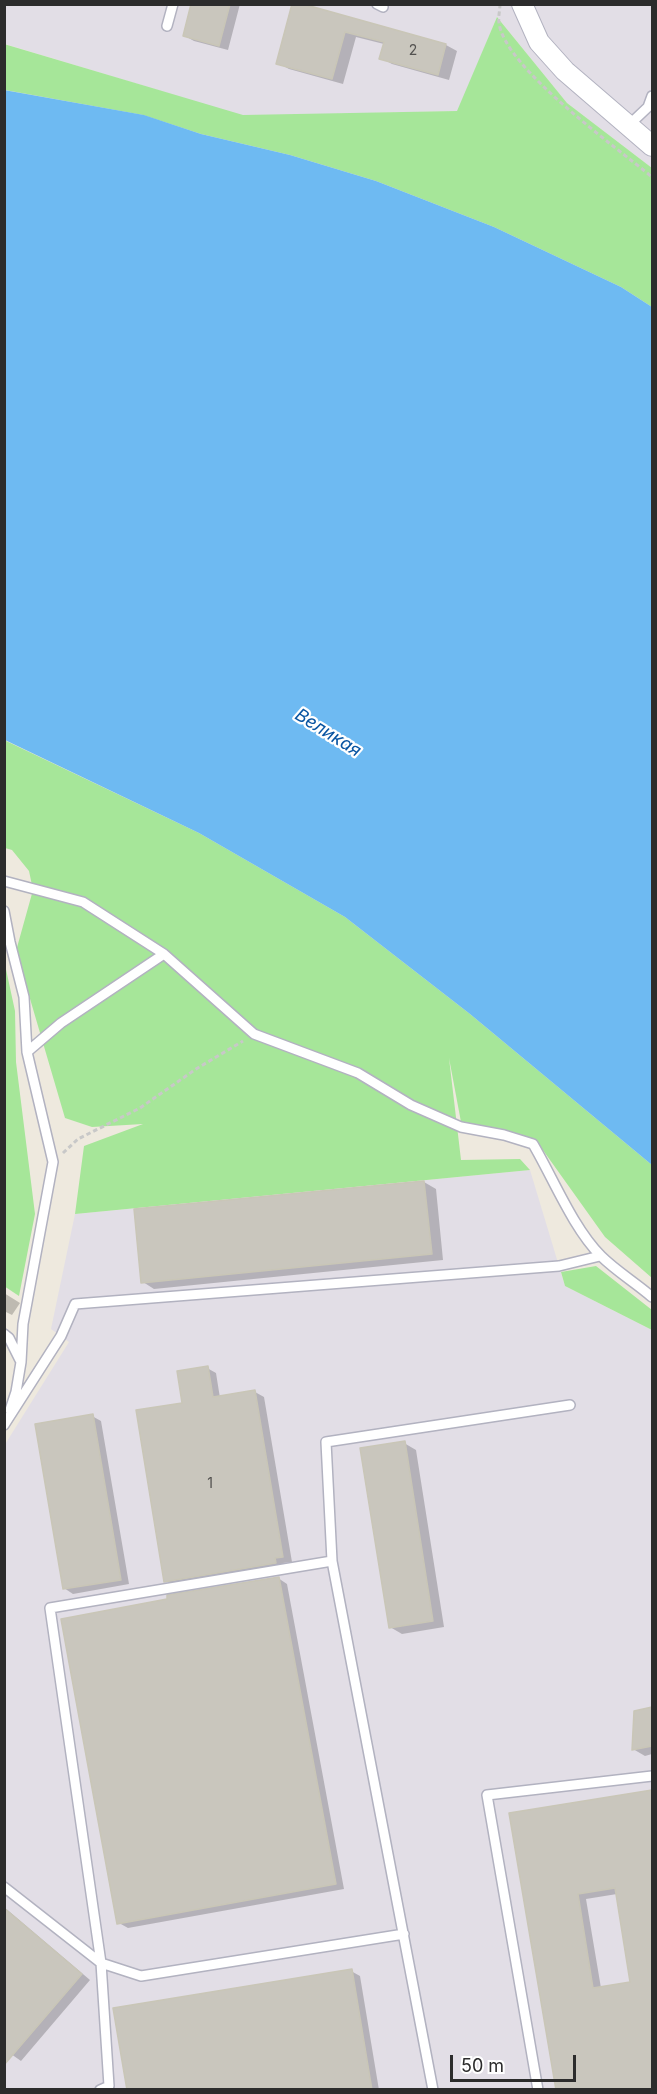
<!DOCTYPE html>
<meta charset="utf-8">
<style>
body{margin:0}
#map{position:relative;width:657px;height:2094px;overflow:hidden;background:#eee9de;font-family:Inter,sans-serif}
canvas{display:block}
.frame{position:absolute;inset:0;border:6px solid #2c2c2c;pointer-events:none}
.scale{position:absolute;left:450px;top:2055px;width:126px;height:27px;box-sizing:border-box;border:3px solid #2c2c2c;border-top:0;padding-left:8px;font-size:18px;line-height:21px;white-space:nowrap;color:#2c2c2c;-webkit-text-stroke:4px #fff;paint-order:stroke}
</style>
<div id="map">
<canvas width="657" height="2094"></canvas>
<div class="frame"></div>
<div class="scale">50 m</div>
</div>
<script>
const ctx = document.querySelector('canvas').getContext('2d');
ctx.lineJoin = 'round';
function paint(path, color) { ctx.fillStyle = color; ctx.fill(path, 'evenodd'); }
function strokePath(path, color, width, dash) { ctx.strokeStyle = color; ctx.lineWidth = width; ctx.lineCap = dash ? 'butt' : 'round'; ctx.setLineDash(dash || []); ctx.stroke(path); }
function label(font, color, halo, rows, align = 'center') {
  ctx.font = font + ' Inter,sans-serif'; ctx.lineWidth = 4.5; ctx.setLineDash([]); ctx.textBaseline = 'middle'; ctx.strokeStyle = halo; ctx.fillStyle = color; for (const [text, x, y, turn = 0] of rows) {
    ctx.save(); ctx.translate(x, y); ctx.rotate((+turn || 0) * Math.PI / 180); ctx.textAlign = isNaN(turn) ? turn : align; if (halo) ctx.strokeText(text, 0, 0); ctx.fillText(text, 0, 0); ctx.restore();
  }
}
paint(new Path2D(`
 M4,5H652V168L567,103L497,17L458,111L243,116L5,44Z
 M530,1170L565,1286L652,1330V2089H5L4,1446L69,1342L51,1329L75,1214Z`), '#e2dee6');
paint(new Path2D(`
 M497,17L567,103L652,168V307L621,287L494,227L376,181L290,155L201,134L143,115L5,90L4,44L243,115L457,111Z
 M4,740L199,833L345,917L470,1014L652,1165V1278L605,1237L535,1139L461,1122L449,1058L461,1160L520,1159L530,1170L75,1214L84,1146L143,1124L92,1127L65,1118L16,951L33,890L29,871L12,850L5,848Z
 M4,960L15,1011L16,1062L35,1214L19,1296L4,1286Z
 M596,1266L652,1310V1330L565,1286L561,1272Z`), '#a6e699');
paint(new Path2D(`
 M4,90L144,115L201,134L290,155L376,181L494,227L621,287L652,307V1165L470,1014L345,917L199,833L5,740Z`), '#6ebaf2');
paint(new Path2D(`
 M193,4H240L228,50L194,41L185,36Z
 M293,4L446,45L457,51L449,80L392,64L381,58L384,44L356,37L343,84L289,69L278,63Z
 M424,1182L436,1189L443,1260L154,1289L143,1282Z
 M4,1293L20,1303L12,1315L4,1311Z
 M207,1368L216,1373L220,1398L255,1392L264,1397L292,1562L283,1563L284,1568L175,1586L166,1581L184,1404Z
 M92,1416L101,1421L129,1584L73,1594L64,1588Z
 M404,1443L416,1450L444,1627L402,1634L390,1627Z
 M278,1578L287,1584L344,1889L128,1928L119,1923Z
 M652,1709V1754L645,1756L633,1749L635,1712Z
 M652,1791V2090H557L510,1815ZM617,1894L632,1983L601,1988L586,1899Z
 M4,1907L90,1980L21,2061L4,2049Z
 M351,1971L360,1976L379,2090H128Z`), '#0003');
const building = new Path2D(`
 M191,4H230L219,46L183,36Z
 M292,4H303L446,44L438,75L379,59L384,42L345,32L332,79L276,64Z
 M424,1181L432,1254L141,1283L134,1209Z
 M208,1366L213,1397L255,1390L283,1557L275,1558L276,1563L164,1582L136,1410L182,1403L177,1371Z
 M93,1414L121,1580L63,1589L35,1424Z
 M405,1441L433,1621L389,1628L360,1448Z
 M279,1577L336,1884L117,1924L61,1619L167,1599V1595Z
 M652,1707V1746L632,1750L634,1711Z
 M652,1790V2090H556L509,1813ZM615,1888L630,1982L593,1988L578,1894Z
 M4,1908L82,1974L4,2065Z
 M352,1969L372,2090H127L113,2008Z`);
paint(building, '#c9c6bd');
strokePath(building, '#c9c6b7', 1.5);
const lane = new Path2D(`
 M377,4L383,7
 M167,26L173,4
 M629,125L648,107L652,96
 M4,881L83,902L164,954L254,1034L358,1073L411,1105L461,1127L504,1135L533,1144C553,1178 573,1228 601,1256C616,1271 636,1283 652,1297
 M4,911L10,942L24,997L27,1052L53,1162L23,1324L21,1362L16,1392L10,1410
 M27,1052L61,1023L164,954
 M4,1334L9,1338L20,1360
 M4,1425L61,1336L75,1304L559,1266L600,1256
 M332,1561L326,1442L570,1405
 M4,1887L101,1963L141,1976L404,1934
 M100,2090L109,2086L101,1963L50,1608L332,1561L433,2090
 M538,2090L487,1795L652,1776`);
const street = new Path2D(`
 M522,4L539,42L565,71L652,146`);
strokePath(lane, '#b2b2c0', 12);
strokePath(street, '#b2b2c0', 22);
strokePath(new Path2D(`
 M500,4C500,10 498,17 499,23C505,68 616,147 652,177
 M63,1153L78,1139L140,1108L196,1069L243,1041`), '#c8c8c8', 3, [4.5, 3]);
strokePath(lane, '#fff', 9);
strokePath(street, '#fff', 20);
label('14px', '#535250', null, [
 ["2",413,51],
 ["1",210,1484]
]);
label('italic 18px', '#0955a2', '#fff', [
 ["Великая",328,733,32]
]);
</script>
